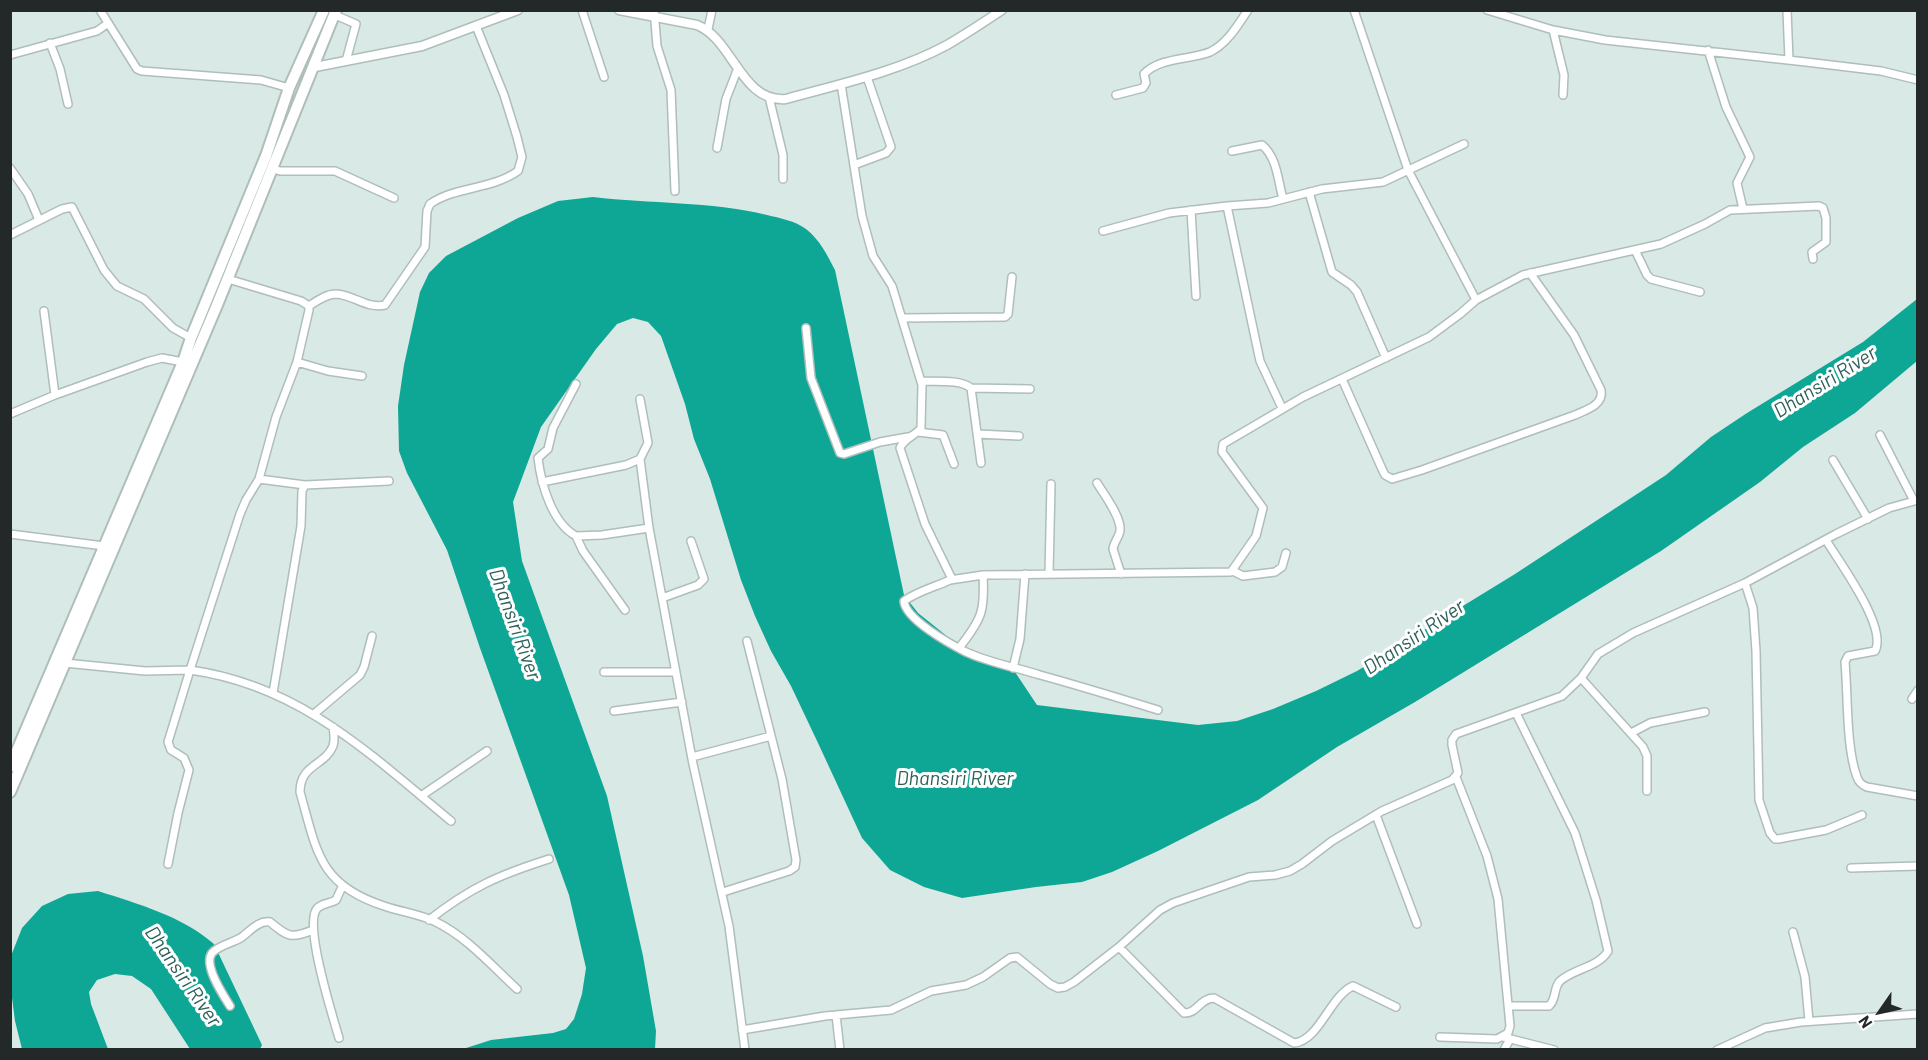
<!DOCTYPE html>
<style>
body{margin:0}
#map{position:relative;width:1928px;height:1060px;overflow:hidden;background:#d9e9e5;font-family:Barlow,sans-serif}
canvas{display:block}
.frame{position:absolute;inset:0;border:12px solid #232928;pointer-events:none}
.north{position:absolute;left:1850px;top:982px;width:60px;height:60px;-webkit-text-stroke:4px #fff;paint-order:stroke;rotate:236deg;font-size:16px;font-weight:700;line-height:24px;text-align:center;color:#232928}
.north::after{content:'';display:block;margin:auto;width:21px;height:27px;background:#232928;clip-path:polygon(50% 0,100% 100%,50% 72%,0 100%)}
</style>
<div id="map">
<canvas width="1928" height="1060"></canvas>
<div class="frame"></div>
<div class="north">N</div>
</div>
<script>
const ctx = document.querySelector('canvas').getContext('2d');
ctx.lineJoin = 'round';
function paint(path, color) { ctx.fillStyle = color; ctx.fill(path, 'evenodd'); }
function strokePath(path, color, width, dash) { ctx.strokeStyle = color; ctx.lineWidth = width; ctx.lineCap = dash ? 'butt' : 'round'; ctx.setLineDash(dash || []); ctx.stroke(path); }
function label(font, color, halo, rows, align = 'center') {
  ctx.font = font + ' Barlow,sans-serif'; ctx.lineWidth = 6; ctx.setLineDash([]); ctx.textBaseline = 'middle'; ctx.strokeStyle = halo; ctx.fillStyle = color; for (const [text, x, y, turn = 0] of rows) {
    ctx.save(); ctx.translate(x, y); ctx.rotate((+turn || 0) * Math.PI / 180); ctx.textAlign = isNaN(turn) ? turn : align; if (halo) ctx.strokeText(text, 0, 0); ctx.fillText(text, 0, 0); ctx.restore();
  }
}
paint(new Path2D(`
 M593,197C651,204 710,201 767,215C780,218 795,221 806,229C820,240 827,255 835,270L904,595L918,613L948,637L998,665L1013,669L1037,705L1198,725L1237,721L1273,709L1316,691L1357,671L1515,574L1666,475L1711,437L1747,413L1863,342L1917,299V361L1855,413L1803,447L1760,482L1661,551L1415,702L1337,747L1258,800L1158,851L1112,872L1082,882L1036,887L962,898L924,887L890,870L862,838L818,743L791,686L771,651L755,616L741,580L710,479L694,439L685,404L661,336L648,322L633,318L617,324L596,349L541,427L513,502L522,561L607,796L643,956L656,1031L655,1049H463L491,1040L553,1033L566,1029L574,1019L582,994L586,968L569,895L480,648L447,550L407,473L399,451L398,406L404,365L420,292L429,273L446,256L518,218L558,201Z
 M98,891C138,904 182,916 214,944L262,1045L260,1049H190L151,989L132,976L115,974L97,980L89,992L91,1004L108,1049H22L15,1021L11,990V956L22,928L42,906L68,894Z`), '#0ea795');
const minor = new Path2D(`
 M100,10L137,69L142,71L261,80L289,88
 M582,10L604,77
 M654,10L657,46L671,90L675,191
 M1354,10L1408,170L1476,300
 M1487,10L1553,30L1605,40L1806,62L1881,71L1918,80
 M1787,10L1789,60
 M335,15L356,24L346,61
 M708,29L712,10
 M1553,30L1564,75L1563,95
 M50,43L60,69L68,104
 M1708,50L1726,107L1750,157L1737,183L1743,209
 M10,55L97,31L107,24
 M841,84L862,216L873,256L892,286L919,375L922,385L921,428C915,436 904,438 900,448L925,524L951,577L950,580C935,587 918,591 904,601C905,619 950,644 966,652C990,663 1015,667 1040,675C1080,686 1119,698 1158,710
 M1116,95L1143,88L1146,83L1144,74C1160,57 1190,60 1210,52C1227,44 1238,25 1248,10
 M769,97L783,155V179
 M717,148L726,99L738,68
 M1232,151L1262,145C1277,157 1278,181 1283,199
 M854,165L886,153L891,147L867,77
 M10,168L28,194L39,220
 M273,169L280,171H335L394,198
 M1309,192L1332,272L1351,285L1357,292L1386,358
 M1227,206L1260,361L1282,408
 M1191,210L1196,296
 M1103,231L1169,213L1227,206L1268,203L1322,189L1383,182L1464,144
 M10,235L62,209L72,207L104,270L117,286L144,299L173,328L191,338
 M1635,250L1647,275L1651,279L1700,292
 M309,306C317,301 326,294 336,294C354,295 367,309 385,305L425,247L427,211L430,204C456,186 491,190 518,171L522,157L517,137L504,95L476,26
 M44,311L55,395
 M902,318L1005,317L1008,314L1012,277
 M806,328L811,378L840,453L844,454L880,442L908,437
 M297,362L328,371L362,376
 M1342,379L1382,469L1385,475L1392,479L1422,470L1575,415C1586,410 1604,405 1601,390L1574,335L1530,273
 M921,381C935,382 960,379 971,388L981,463
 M576,384L553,428L548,449L538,458C541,484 552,523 576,536L602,535L649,528
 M971,388L1030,389
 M10,414L55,395L147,362L162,358L183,362
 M918,432L943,435L954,464
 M978,434L1019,436
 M1880,435L1914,501
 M640,459L649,528L693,764L729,926L745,1050
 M1833,460L1868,519
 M259,479L305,485
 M542,482L626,465L640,459L648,443L640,399
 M1097,483C1104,494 1122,518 1120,531C1119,537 1114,542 1113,549L1121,574
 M10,534L104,546
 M576,536L583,551L625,610
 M1826,540C1839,562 1888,627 1875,651L1848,656L1845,662C1848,695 1846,748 1857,777C1859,783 1862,785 1867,787L1918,796
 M1233,571L1243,576L1275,572L1282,567L1286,553
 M1049,574L1051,484
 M950,580L983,575L1231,572L1256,536L1263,508L1222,452L1223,444L1303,397L1429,337L1460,314L1476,300L1523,275L1661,244L1705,224L1730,210L1819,206L1823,208L1826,218V242L1812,252L1813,259
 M1745,583L1753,608L1756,651L1759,800L1770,833L1775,839H1778L1826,830L1862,815
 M662,598L698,585L704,579L691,541
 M959,648C982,619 985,611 983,575
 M65,663L145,671L190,670L240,514L246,500L259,479L276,417L297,362L309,310V306L301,301L228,279
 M1013,668L1020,639L1025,574
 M604,672H676
 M1581,678L1643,747L1647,756V791
 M273,693L301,526L302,491L305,485L389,481
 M1912,699L1918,690
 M614,711L682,702
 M314,714L360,675L364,667L372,636
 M333,727C334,733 335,740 333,746C325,766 300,764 300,792C317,852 319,885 384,906C401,912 420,914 436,922C467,937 492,966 517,989
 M1631,733L1650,723L1705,712
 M692,757L771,736
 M421,796L487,751
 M1376,815L1417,924
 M168,864L178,813L189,770L184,758L171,750L168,742L190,670C299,685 369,753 451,821
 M1851,868L1918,866
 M723,892L789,871L795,867L796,860L782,779L747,641
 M429,920C471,887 499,875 549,859
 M1793,932L1805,977L1809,1021
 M1119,947L1184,1013C1197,1014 1200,998 1214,998L1294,1043C1319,1041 1330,996 1353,986L1396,1007
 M230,1006C223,995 203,965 212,953C219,945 233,943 242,937C250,931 259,920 270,922C288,937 291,939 313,930
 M1510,1006H1549C1557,999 1553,988 1560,981C1573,969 1599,967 1608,951L1596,900L1575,833L1516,713
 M836,1015L840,1050
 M742,1030L825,1016L891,1010L931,991L966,985L983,977L1010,958L1017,957L1050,984L1058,988L1065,987L1074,982L1119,947L1160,910L1173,903L1249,877L1275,875L1290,871L1302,864L1332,841L1382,811L1452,780L1458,773L1452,745V740L1456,734L1562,696L1581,678L1598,654L1633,633L1745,583L1836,534L1889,508L1918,500
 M1440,1037L1497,1039L1508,1033L1510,1026L1498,899L1487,856L1456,777
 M1503,1037L1554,1050
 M339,1038C332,1014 305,929 316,910C320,903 330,904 336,900L342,887
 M1504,1050L1510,1039
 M1717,1050L1765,1028L1801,1022L1918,1014`);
const tertiary = new Path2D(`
 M619,10L697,25C733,39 741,103 786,99C840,84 897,72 947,45C966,34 984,22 1002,10
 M315,67L422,46L518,10`);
const primary = new Path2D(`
 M10,767L183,362L191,338L266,156L289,88L324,10
 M10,792L217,305L336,10`);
strokePath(minor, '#afbebb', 10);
strokePath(tertiary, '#afbebb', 11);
strokePath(primary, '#afbebb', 14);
strokePath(minor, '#fff', 7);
strokePath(tertiary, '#fff', 8);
strokePath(primary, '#fff', 10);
label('italic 20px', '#2d6259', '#fff', [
 ["Dhansiri River",1825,382,-32],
 ["Dhansiri River",515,624,70],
 ["Dhansiri River",1414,637,-34],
 ["Dhansiri River",955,778],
 ["Dhansiri River",183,976,55]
]);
</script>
